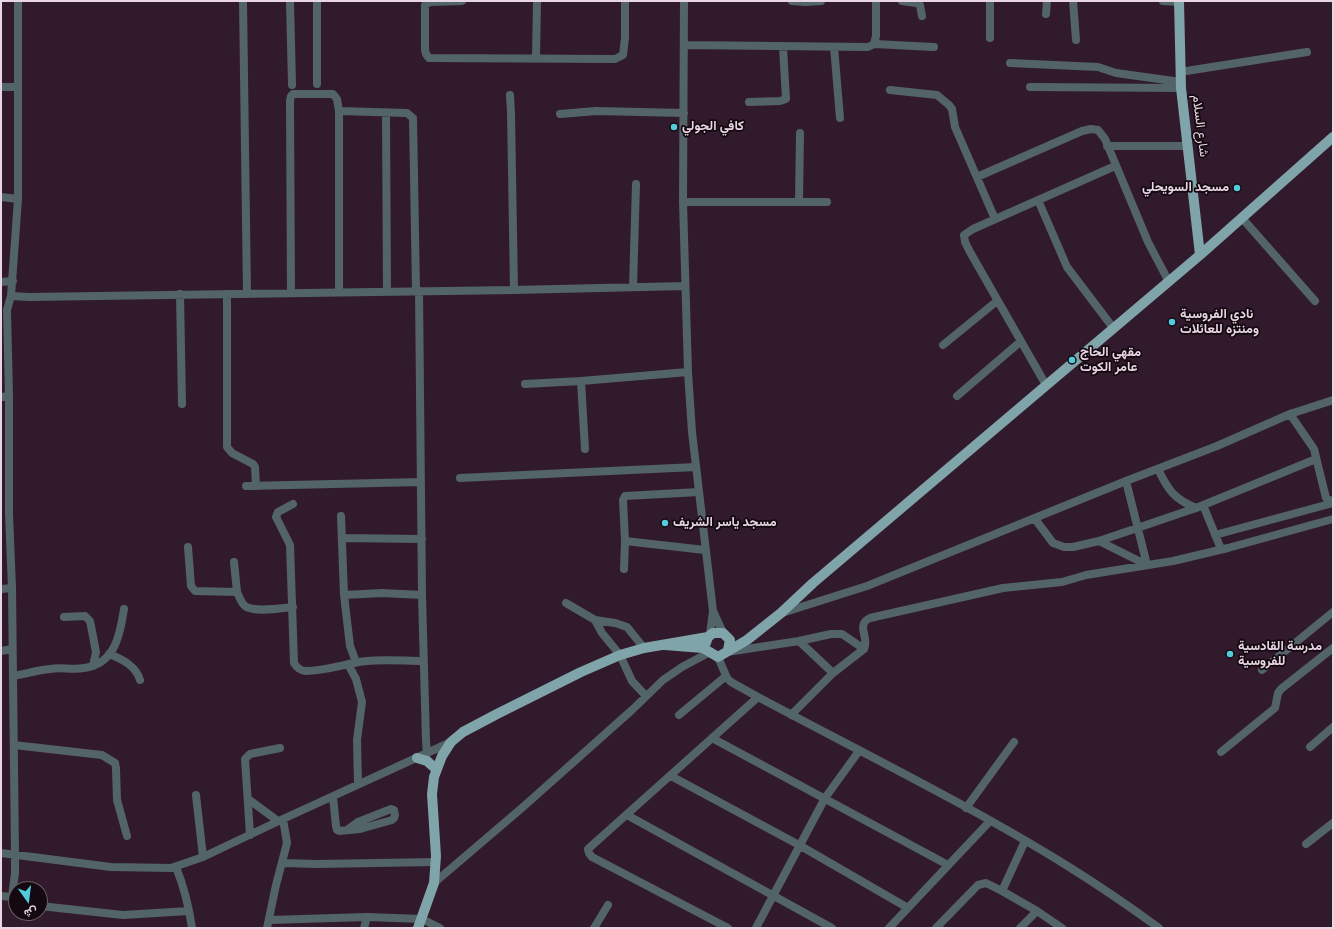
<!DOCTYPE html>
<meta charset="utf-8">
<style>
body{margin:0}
#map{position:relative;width:1334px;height:929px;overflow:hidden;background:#321a2d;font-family:Overpass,Vazirmatn,sans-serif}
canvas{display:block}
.frame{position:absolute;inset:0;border:2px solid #e8d7e3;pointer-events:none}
.north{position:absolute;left:8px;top:881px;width:40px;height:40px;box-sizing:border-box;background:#140911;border:1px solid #695b65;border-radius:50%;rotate:166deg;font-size:11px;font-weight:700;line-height:16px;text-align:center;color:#e8d7e3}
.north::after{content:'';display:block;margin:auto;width:14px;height:18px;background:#53cbdc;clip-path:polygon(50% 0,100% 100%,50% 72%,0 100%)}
</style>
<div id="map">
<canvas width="1334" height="929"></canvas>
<div class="frame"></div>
<div class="north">ش</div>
</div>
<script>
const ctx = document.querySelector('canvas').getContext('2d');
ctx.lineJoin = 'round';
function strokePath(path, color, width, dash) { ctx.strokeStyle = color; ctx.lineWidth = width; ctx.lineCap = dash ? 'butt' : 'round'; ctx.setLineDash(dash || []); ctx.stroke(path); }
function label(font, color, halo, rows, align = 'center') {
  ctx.font = font + ' Overpass,Vazirmatn,sans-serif'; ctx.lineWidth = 3.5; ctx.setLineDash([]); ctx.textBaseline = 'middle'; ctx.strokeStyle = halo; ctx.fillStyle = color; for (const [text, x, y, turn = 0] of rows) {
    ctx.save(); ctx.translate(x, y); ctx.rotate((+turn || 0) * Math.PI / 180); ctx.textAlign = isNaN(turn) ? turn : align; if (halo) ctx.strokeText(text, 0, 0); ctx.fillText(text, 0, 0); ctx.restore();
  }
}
strokePath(new Path2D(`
 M18,1V199L11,296L29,297L514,290L685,286
 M243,1L247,294
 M290,1L292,85
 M317,1V84
 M462,1L430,2L425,5V50L426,54L429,58L615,59L623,55L625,38V1
 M684,1L683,202L688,372L692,432L713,611L710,634
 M792,1L805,2L821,1
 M902,1L916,3L920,5L922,16
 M990,1V38
 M1073,1L1076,40
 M1163,1L1179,2
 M1046,14L1047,1
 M874,44L876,36V1
 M684,45L868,47L874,44L934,47
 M834,47L840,118
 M536,58L537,1
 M1010,63L1098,67L1116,73L1181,82
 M1180,72L1307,52
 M1,87H18
 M1030,87L1181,88
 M890,90L937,95L949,105L952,109L955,127L995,219
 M510,95L511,113L514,290
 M749,102L780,101L786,99L783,47
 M339,111L407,113L413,118L416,291
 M386,113L387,291
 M560,114L596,111L684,113
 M1107,146H1188
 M977,177L1082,131L1091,129L1098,130L1105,139L1148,242L1169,282
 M1,197L18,199
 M1038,200L1067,267L1114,329
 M683,202H827
 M799,202L800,133
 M1242,218L1315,301
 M1,282L13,281
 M633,287L636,184
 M419,291L422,595L426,741L427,754
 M291,293L290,101L291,96L293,94H333L337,99L339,111V292
 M180,294L182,404
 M227,294V447L232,453L253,464L255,467L256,486
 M943,345L997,301
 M525,384L581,381
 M1046,385L970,252L965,242L964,235L973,229L1115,166
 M957,396L1020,342
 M1,397L9,396
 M1290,414L1314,449L1326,498L1333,502
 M585,449L581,381L688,372
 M1158,469C1168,490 1174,499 1196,508
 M460,478L696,467
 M246,486L421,482
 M699,492L625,496L623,500L625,541L705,550
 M293,504L278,512L276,517L290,545L294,663C297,668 300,671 306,671C327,671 347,663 367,661C386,659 405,661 423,661
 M1203,505L1221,549
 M341,516L344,595
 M1035,519L1053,543L1064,547H1073L1099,541L1196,508L1316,459
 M1215,535L1333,503
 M342,538L422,539
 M1099,541L1147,565L1126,481
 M188,547L191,586L195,591L237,592C239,596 241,603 245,606C254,613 282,608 293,607
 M234,562L237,592
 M624,569L625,541
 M1,589L12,588
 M566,603L595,620L615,623L627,627L644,648
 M714,613L723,633
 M782,613L867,586L1126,481L1217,446L1290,414L1333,400
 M64,617L85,616L90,621L96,652L93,666
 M595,620L602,633L620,655L632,681L646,696
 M799,641L833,673
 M1,651L12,649
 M727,652L799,641L831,634H842L864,649
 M109,654C122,659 136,666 140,680
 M718,657L727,678L731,682L758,697C861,752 967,804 1066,865C1098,885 1129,906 1159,928
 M356,662L350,646L344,595L382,593L422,595
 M348,664L356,679L362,702L357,740L358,784
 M1262,670L1333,612
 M13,676C25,674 38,670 50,669C61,667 73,670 84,668C115,664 120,635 124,609
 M679,715L726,676
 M791,715L833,673L864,649C870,638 855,625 870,618L1003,588L1062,582L1086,575L1173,561L1228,548L1333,519
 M712,738L948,865
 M14,745L102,755L115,763L116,768L117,800L127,836
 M1310,747L1333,727
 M1221,752L1275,708L1278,693L1281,689L1333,648
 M671,776L799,845L908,908
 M196,795L203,857
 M333,797L336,826L337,830L339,831L360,829L392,820L394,818L395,815L394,810L391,809L358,822L347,830
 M248,799L278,821
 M966,808L1014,742
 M627,815L832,928
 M250,835L245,759L250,754L280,748
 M1306,844L1333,823
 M1,853L111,867L171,868L203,857L283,819L451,742
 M282,863L317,864L436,862
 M176,867C184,887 189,907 192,928
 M434,883L523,807L632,710L663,680L682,667L710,652
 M1002,891L1025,841
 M1,896L12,897L15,873V855L12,588L9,514V396L7,310L11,296
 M40,906L123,915L189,911
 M270,920L367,917L422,919L440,928
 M267,928L276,885L287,843L283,819
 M364,928L367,917
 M594,928L608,905
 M728,928L592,857L589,853L588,849L758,697
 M756,928L825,798L859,751
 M889,928L990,821
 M936,928L978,885L986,883L1002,891L1037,911L1062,928
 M1020,928L1037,911`), '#526467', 8);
strokePath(new Path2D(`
 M1179,1L1181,88L1200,255
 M706,643L708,637L713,633H723L730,640L728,650
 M665,645L703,648L718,657L747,640L781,613L813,583L1200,255L1333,137
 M417,758L427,761L436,769
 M418,928L434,883L436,856L432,794L434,777L442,756L451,742L463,732L497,714L581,672L620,655L644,648L708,637`), '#7fa4aa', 10);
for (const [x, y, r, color] of [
 [674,127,4,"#53cbdc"],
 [1237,188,4,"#53cbdc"],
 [1172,322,4,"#53cbdc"],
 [1072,360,4,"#53cbdc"],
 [665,523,4,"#53cbdc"],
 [1230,654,4,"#53cbdc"]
]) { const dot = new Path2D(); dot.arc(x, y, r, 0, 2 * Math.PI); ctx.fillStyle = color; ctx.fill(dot); strokePath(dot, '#140911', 1.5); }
label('13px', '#e8d7e3', '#140911', [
 ["شارع السلام",1199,126,83]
]);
label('bold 13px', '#e8d7e3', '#140911', [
 ["كافي الجولي",682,127],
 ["مسجد السويحلي",1229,188,"right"],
 ["نادي الفروسية",1180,315],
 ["ومنتزه للعائلات",1180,330],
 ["مقهي الحاج",1080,353],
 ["عامر الكوت",1080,368],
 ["مسجد ياسر الشريف",673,523],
 ["مدرسة القادسية",1238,647],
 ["للفروسية",1238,662]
], 'left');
</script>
